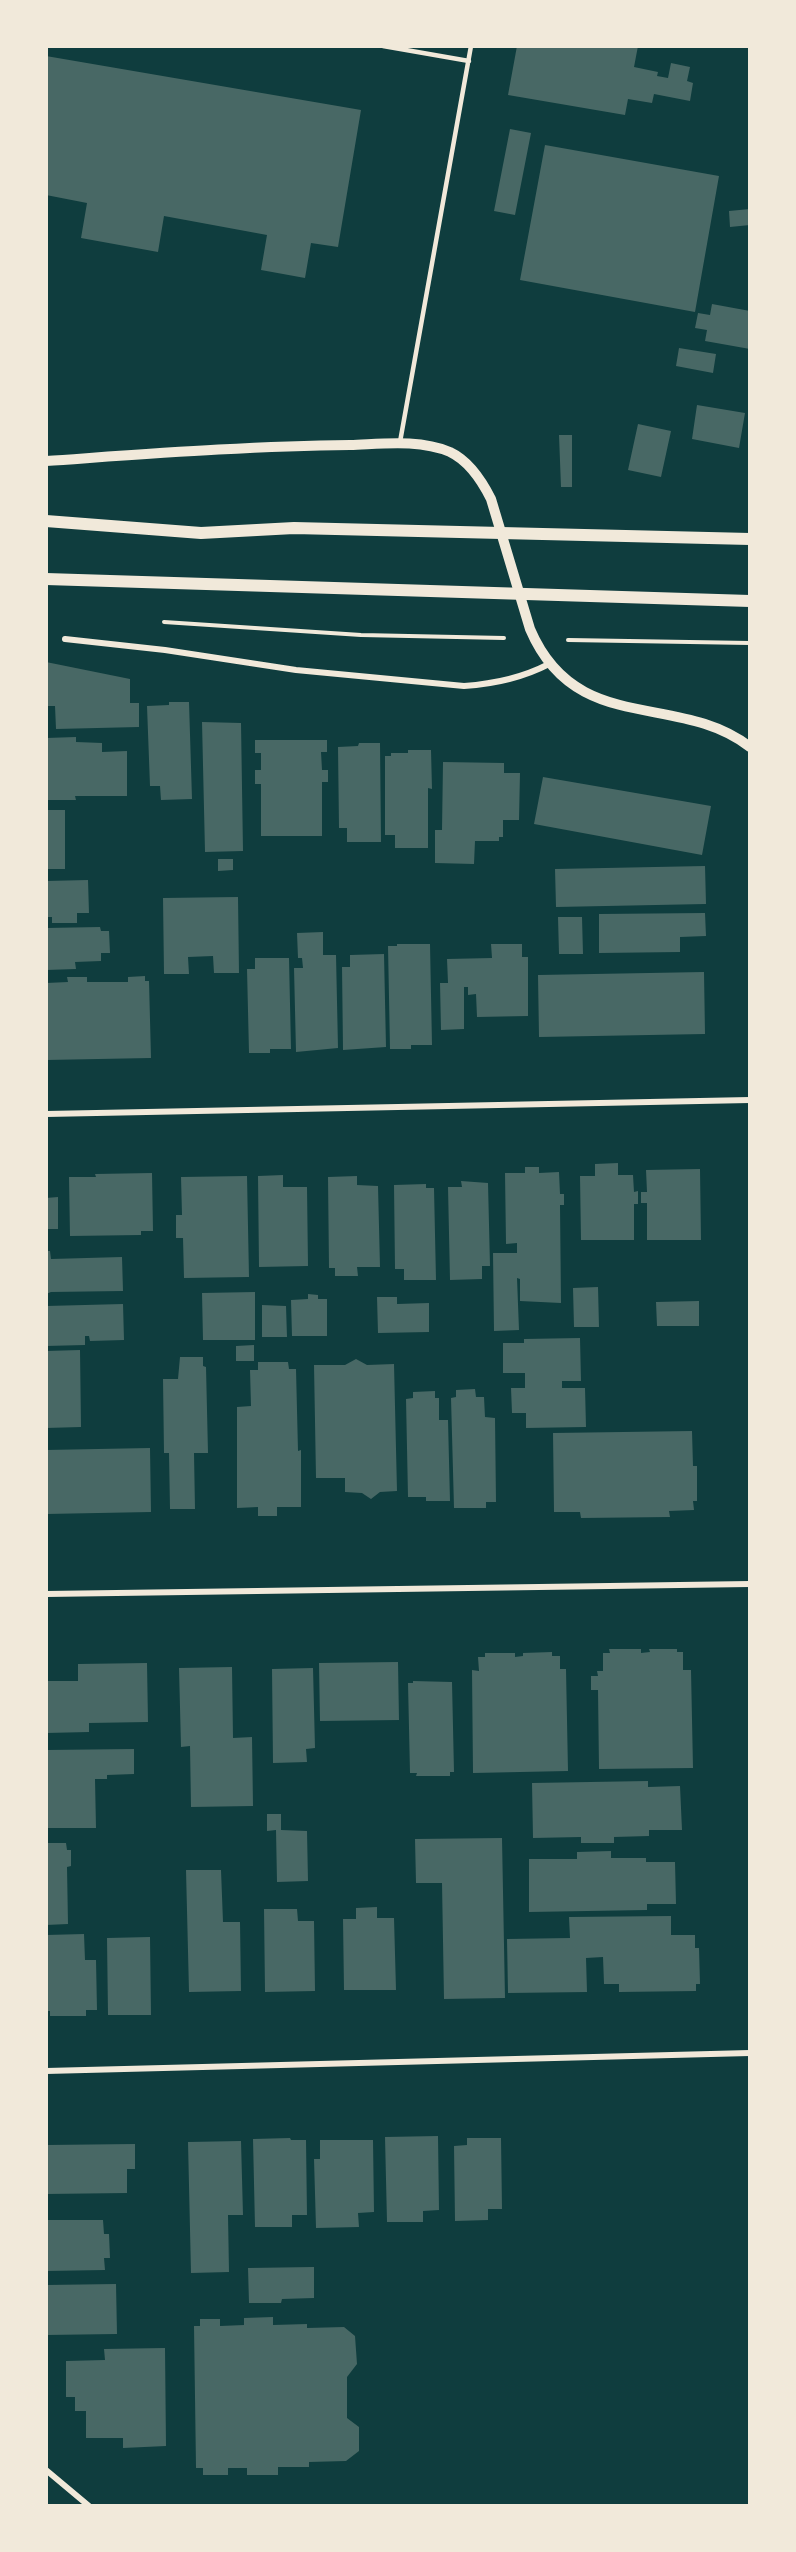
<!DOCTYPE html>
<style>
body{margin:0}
#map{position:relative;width:796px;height:2552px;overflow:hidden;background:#0f3d3e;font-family:"Space Grotesk",sans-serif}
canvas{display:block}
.frame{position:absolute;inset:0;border:48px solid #f1e9da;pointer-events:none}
</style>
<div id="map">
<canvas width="796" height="2552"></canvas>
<div class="frame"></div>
</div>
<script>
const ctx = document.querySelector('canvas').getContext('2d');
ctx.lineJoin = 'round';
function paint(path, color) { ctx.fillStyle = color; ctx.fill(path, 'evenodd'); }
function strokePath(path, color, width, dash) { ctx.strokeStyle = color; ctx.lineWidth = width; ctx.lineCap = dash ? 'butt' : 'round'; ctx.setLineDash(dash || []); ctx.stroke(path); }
paint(new Path2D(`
 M517,46H638L634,67L658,72L657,76L668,78L671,63L690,67L687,81L693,83L690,101L654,94L652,103L628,99L625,115L508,95Z
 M46,56L361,110L338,247L311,243L305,278L261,270L267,235L164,216L158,252L81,238L87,203L46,195Z
 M510,129L531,133L515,215L494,211Z
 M545,145L719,176L695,312L520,280Z
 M750,209V225L730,227L729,211Z
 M712,304L750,311V349L705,341L707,330L695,328L698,313L710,315Z
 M679,348L716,354L713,373L676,366Z
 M697,405L745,413L739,448L692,439Z
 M638,424L671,431L661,477L628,470Z
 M559,435H572V487H561Z
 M46,662L130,679V703H139V727L56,729L55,706H46Z
 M169,702H189L192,799L161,800L160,786H150L147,706L169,705Z
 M202,722L241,723L243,851L205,852Z
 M76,737V742L102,743V752L127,751V796H75L76,800H46V738Z
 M255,740H327V752H321L322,770H328V782H322V836H261V784H255V770H261V753H255Z
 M359,743H380L381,842H347V828H339L338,747L358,746Z
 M408,750H431L432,789L428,788V848H395V835H385V756H391V753H408Z
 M443,762L504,763V773H520L519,820H503V837H499V841H475L474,864L435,863V830H442Z
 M543,777L711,806L702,855L534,824Z
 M46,810H65V869H46Z
 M218,859H233V870L218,871Z
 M705,866L706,904L556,907L555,869Z
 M88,880L89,913H77V923H52V917H46V881Z
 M238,897L239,973H214L213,956L188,957L189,974H164L163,898Z
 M705,913L706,936L680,937V952L599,953V914Z
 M558,917H582L583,954H559Z
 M100,927L101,931H109L110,953H101V961L75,962L76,969L46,970V928Z
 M323,932V955H336L338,1048L296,1052L294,968H303L302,958H298L297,933Z
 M397,944H430L432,1045H411V1049H390L388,946H397Z
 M491,944H522V957H528V1016L477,1017L476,994L468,995V987H464V1029L441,1030L440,983H448L447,959L492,958Z
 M384,954L386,1047L343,1050L342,967H350V955Z
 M255,958H289L291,1049H270V1053H249L247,969H255Z
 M704,972L705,1034L539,1037L538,975Z
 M145,976V981H149L151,1058L46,1060V983L68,982L67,977H87V982H128V977Z
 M618,1163V1175H633L634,1192L638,1191V1204H634V1240H581L580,1176H595V1164Z
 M525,1167H539V1173L559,1172L560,1194H564V1205H560L561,1303L520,1301V1279L517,1278L519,1330L494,1331L493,1253H517V1243L506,1244L505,1173H525Z
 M700,1169L701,1240H647V1203H641V1192H647L646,1170Z
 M152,1173L153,1231H141V1235L70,1236L69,1177H96L95,1174Z
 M283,1175V1187H307L308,1266L259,1267L258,1176Z
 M247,1176L249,1277L184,1278L183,1238H176V1215H182L181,1177Z
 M357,1176V1185L378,1186L380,1267H357L358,1276H335V1268H329L328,1177Z
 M461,1181L488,1183L490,1266H482V1279L450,1280L448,1187H462Z
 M426,1184V1188H434L436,1280H404V1269H395L394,1185Z
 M58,1197V1229H46V1198Z
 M46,1251H50L51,1259L122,1257L123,1291L51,1292L46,1294Z
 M598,1287L599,1327H574L573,1288Z
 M255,1292V1340H203L202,1293Z
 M308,1294L318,1295V1299H327V1336H292L291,1300L308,1299Z
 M377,1297H397V1304L429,1303V1332L378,1333Z
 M699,1301V1326H657L656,1302Z
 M123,1304L124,1340L90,1341L89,1336H85V1345L46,1346V1306Z
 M262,1305L286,1306L287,1337H262Z
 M580,1338L581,1381H562V1388H585L586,1427L526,1428V1413H512L511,1388H525V1373H503V1343H524V1339Z
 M254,1345V1361H236V1346Z
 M80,1350L81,1427L46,1428V1351Z
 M180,1357H203V1366L206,1367L208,1453H194L195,1509H170L169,1453H164L163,1379H178Z
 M356,1359L367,1365L394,1364L397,1491L380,1492L371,1499L362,1493L345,1492V1478H316L314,1365H345Z
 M258,1362H288L289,1369H296L298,1451L301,1450V1507H277V1516H258V1507L237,1508V1407L251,1406L250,1370H258Z
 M475,1389L476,1397H484L485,1417L495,1418L496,1502H486V1508H454L451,1398L456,1397V1390Z
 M435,1391V1398H439V1420H448L450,1501H426V1497H408L406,1399L413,1398V1392Z
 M692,1431L693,1466H697V1501H693L694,1510L669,1511L670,1517L581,1518L580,1512H554L553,1433Z
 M150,1448L151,1512L46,1514V1450Z
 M609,1649H641V1653L650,1652L649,1649H677V1652H683V1670H691L693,1768L599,1769L598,1690H591V1676H598L597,1671H603V1653H610Z
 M552,1652V1656H560V1669H566L568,1771L473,1773L472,1670L479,1671L478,1657H485V1653H515V1657L523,1656V1653Z
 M398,1662L399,1720L320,1721L319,1663Z
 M147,1663L148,1722L89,1723V1732L46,1733V1681H78V1664Z
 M232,1667L233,1738L252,1737L253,1806L191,1807L190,1746L181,1747L179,1668Z
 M313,1668L315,1748L306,1749L307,1762L273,1763L272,1669Z
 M413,1681L452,1682L454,1772H450V1776H416L417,1773H410L408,1683H413Z
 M134,1749V1774L107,1775V1779H95L96,1828H46V1750Z
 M648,1781V1787L680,1786L682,1830H649V1836L614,1837V1843H581V1837L533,1838L532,1783Z
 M267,1814H281V1830L307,1831L308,1881L277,1882L276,1830L267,1831Z
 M502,1838L505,1998L444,1999L442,1883H416L415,1839Z
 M46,1843H66L67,1850H71V1866L67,1867L68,1924L46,1925Z
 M611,1851V1858H646V1862H675L676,1904H647V1910L529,1912V1859H577V1852Z
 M186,1870H221L223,1922H240L241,1991L189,1992Z
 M377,1907V1918H394L396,1990H344L343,1919H356V1908Z
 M264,1909H297L298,1921H314L315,1991L265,1992Z
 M671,1916V1935H695V1948H699L700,1984H696V1991L619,1992V1984H604L603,1957L586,1958L587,1992L508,1993L507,1939L570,1938L569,1917Z
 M84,1934L85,1960H96L97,2010H86V2016H50V2011H46V1935Z
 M150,1937L151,2015H108L107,1938Z
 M438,2136L439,2210L423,2211V2222H387L385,2137Z
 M290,2138L291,2140H306L307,2215H292V2227H255L253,2139Z
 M467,2138H501L502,2209H488V2220L455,2221L454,2146L467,2145Z
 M320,2140H373L374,2212L358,2213L359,2227L316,2228L314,2159H320Z
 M241,2141L243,2215H228L229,2272L191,2273L188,2142Z
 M135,2144V2169H127V2193L46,2194V2145Z
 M46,2220H103L104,2234H109L110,2258H104L105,2270L46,2271Z
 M314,2267V2298L282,2299L281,2303H249L248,2268Z
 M116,2284L117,2334L46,2335V2285Z
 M273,2317V2325L307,2324V2328L344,2327L355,2336L357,2364L347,2377V2418L359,2427V2451L346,2461L309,2462V2467H278V2475H247V2468H228V2475H203V2468H196L194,2326H200V2319H220V2326L244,2325V2318Z
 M165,2348L166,2446L123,2448V2438H86V2411H75V2397H66V2361L105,2360L104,2349Z`), '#486865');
strokePath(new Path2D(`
 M164,622L361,635L504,638
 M568,640L750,643`), '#f1e9da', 4);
strokePath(new Path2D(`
 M383,46L469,61
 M400,442L471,46`), '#f1e9da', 4.5);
strokePath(new Path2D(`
 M65,639L165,650L296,670L464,686C494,684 522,678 549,664
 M46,1114L750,1100
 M46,1594L750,1584
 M46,2071L750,2053
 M46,2470L89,2506`), '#f1e9da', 6);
strokePath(new Path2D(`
 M46,461C148,454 249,446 350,445C382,444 419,439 450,452C469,461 482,481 491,499L530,629C576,737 678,691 750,747`), '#f1e9da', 10);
strokePath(new Path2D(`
 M46,521L201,533L294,528L750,539
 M46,579L750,601`), '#f1e9da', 12);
</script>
